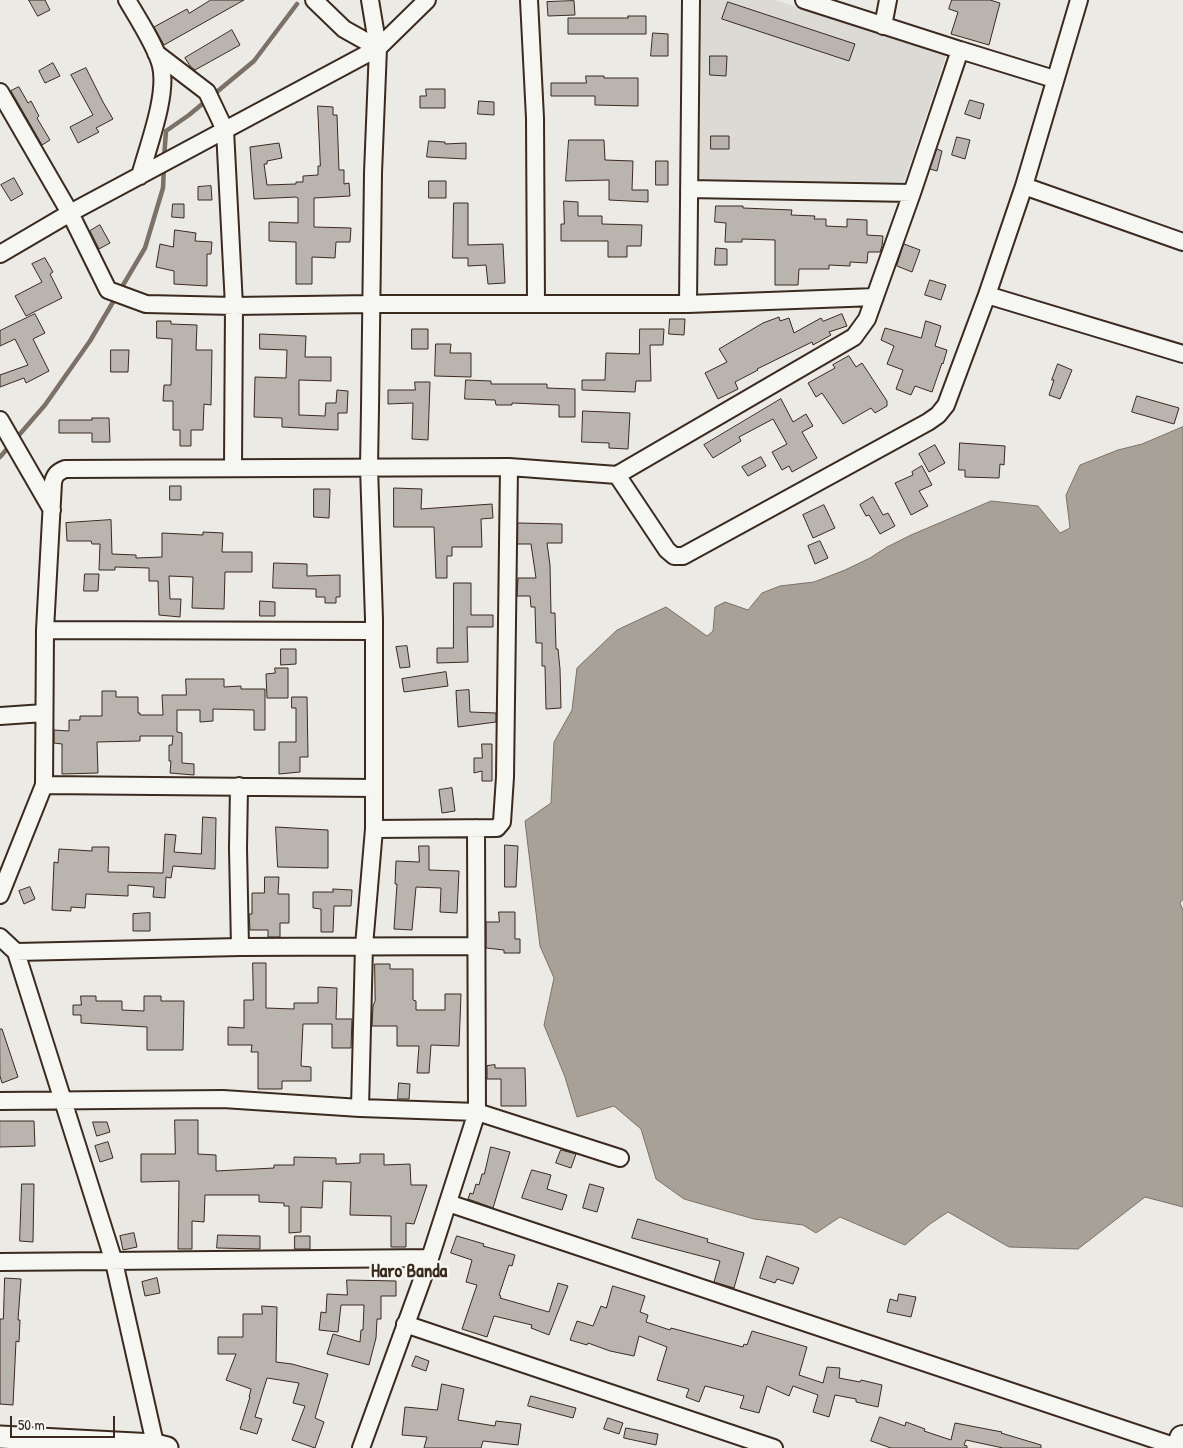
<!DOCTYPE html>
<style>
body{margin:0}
#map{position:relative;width:1183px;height:1448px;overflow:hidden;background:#ebeae5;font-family:"Patrick Hand",sans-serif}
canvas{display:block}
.scale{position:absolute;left:10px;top:1416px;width:105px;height:22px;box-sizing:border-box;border:2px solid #3b2a1e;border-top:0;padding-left:6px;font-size:15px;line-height:18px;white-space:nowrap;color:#3b2a1e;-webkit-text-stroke:4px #f6f6f2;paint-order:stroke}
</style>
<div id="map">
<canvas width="1183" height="1448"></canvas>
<div class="scale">50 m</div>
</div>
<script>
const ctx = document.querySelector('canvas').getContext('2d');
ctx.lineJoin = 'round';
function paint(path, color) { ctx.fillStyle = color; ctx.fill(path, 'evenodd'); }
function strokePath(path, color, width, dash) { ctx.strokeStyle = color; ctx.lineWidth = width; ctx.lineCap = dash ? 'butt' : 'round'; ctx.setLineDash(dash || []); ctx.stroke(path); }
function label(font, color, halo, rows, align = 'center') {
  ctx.font = font + ' "Patrick Hand",sans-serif'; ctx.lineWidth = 5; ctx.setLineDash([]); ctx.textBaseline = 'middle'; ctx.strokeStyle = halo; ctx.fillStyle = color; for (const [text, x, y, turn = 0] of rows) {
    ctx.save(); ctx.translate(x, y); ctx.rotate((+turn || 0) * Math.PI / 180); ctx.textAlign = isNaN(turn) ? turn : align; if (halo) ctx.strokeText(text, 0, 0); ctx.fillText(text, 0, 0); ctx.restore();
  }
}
paint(new Path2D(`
 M700,0H775L946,56L904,182L698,180Z`), '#dcdad4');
const water = new Path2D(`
 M1183,427V899L1180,903L1183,910V1207L1145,1197L1078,1249L1009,1247L948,1212L930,1224L905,1245L840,1217L816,1233L803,1225L754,1219L684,1199L656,1179L641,1129L614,1106L577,1117L565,1077L544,1025L554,978L540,946L525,821L551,803L554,742L572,710L577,668L617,630L666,607L707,636L713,631L715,607L725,602L748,610L762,593L780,586L814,582L845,570L870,558L887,547L911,535L991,501L1038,506L1060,533L1070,528L1066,495L1080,465L1118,450L1142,444Z`);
paint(water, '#a8a198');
strokePath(water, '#7c7167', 1);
strokePath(new Path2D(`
 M164,158L166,131L189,115L254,61L297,4
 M0,457L45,405L90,341L145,248L163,188L164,166`), '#7c7167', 4.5);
const building = new Path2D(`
 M29,0H45L50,10L38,16Z
 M211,0H244L164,45L154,27L187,9L189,13Z
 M952,0H990L1000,3L989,45L951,34L958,12L949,9Z
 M574,1L575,15L548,16L547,2Z
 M728,2L855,44L849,61L722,19Z
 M628,16H646V34H568V18H628Z
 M232,30L240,45L195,70L190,66L185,58Z
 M653,33L668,34V56H651Z
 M710,56H727L726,76L710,75Z
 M53,63L60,76L45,83L39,71Z
 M86,68L103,102L113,119L96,128L99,132L78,143L70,127L93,115L71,75Z
 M586,76H604V78H638V106L595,105V96H551V83H586Z
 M19,87L28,103L31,101L39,116L37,118L50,140L42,145L11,91Z
 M426,89H445V108H420V96H426Z
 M970,100L984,104L980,119L965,114Z
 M479,101L494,102V115L478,114Z
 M318,106L333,107V115H337L339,170H344V184L349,183L350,196L314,198V227L351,228L350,242H336L335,258L312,257V284H296V242L269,241V222L298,223V198L296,197L254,199L250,147L279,143L282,158L267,161V164H264L267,185L296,184V182H303V176L318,175V166H320Z
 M711,136H729V149H711Z
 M957,137L970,140L965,159L952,155Z
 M569,140H604L605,160L633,161L632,190H648V202L609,200V180L566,181Z
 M429,141L445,142V144L466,143V159L427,157Z
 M937,149L942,151L937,171L930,169Z
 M656,161H668V185H656Z
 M14,178L23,194L11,201L1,185Z
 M429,181H446V198H429Z
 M211,186L212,200H198V187Z
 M564,201L578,202V216H602V224L642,225L641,246H627V257H608V241H561V224H564Z
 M454,203H468V245L503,244L505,283L488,284L486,265L468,266V258H453Z
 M173,204H184V218L172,217Z
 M716,206H743V208L792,210L791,215L815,216L814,219H826V226L847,227V219L867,220V235L883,236L882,246L880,252H868L867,263L850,262V266L829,265V269H799L798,285H775V240L742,239V242H725L726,223L715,222Z
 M100,225L110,243L99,249L90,231Z
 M175,230L196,233L195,241L212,242L211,254H207V286L174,284V271L156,267L160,244L173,247Z
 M904,244L920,250L912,272L897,266Z
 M716,248L727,249V265H715Z
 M45,258L53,272L50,274L62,298L26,316L15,296L42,282L32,264Z
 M930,280L946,285L941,300L925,295Z
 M35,314L45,333L33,339L49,371L26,383L24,378L0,387V375L28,365L15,339L0,346V331Z
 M842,314L847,326L829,332L831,335L813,345L812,342L757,369L758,370L735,382L738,389L718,399L705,373L727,362L719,349L763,323L779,317L780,321L789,318L794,333L821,318L823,321Z
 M670,319H685L684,335L669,334Z
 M157,321H171V324L197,325L196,350H212L211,405L204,404L203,430H191V446H180V430H173V401H163L164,385H171L172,339L157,338Z
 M926,321L941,326L935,346L947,350L943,364L942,363L932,392L915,386L911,395L896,389L903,370L887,364L894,346L881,340L885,328L921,338Z
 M412,329H428V349H412Z
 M640,329H664L663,345H650L651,381H636L635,392L582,390V380H605L606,353L639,354Z
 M260,334L306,336L305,357H331V381L299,380V415L325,416L326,403H336L337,390L348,391L347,413H338V430L282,427V418L254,417L255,377L286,378L287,350L260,349Z
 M436,344H451L450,353H471V377L435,376Z
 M111,350H129L128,372H111Z
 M849,356L856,367L862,363L887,401V406L875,413L871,408L843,424L822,393L816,397L808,383L835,368L833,365Z
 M1058,364L1072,370L1060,399L1049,395L1054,380H1052Z
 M466,380L491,381V384H547V388L575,389V417H559V405L512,403V405H496L495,400L465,399Z
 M415,382H430L428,440L412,439L413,403L388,404V390H415Z
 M1137,396L1179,408L1174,424L1132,412Z
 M781,399L793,422L806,414L813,426L802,432L817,458L792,472L789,466L782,470L772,452L787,444L773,419L739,437L741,441L713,458L704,445Z
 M583,411L630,413L628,449L609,448V443L582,442Z
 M92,418H109L110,442H92V433H59V420H92Z
 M960,443L1005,446L1004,465L1000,464L999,478L965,477V470H959Z
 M935,445L945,463L929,472L919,454Z
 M761,457L766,466L748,476L742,467Z
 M922,466L932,485L919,491L928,506L911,515L895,483L913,475L912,472Z
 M170,486H181V500H170Z
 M394,488L422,489L421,509L492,504L493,518L481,519L482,547H452V556H447V578H436L434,527H394Z
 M314,489H330L329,518L314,517Z
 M873,497L883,515L888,513L895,526L880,534L869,515L866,516L860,505Z
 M824,505L835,528L813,538L803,515Z
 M111,520L112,554L136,555V558L162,557V533L203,535V532L223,533L222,552H252V572H225L224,609L192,608L193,577L169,576L170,599H181L180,617L159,615L158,581H149V568L115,567V570H99L100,544H92L91,541H67L66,523Z
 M518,523L562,524V543H547L550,565L551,613H555L556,649H558L560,669L561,708L546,709L545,666H542V643H536L535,607H531L530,596H517L518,578H536L531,544H518Z
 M820,541L828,558L815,564L808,546Z
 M274,563L307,564V576L340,575V597H336V603H325V597H316V589L273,588Z
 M85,574H99L98,591H84Z
 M454,583H471V615H493V627H467L468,662L437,663V648H453Z
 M260,601L275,602V616H260Z
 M407,646L410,667L400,668L396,647Z
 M281,649H296V664L281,665Z
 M275,668H288V698H267L266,674L275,673Z
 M446,672L448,686L404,692L402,679Z
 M186,679H224V687L241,686V689H265V730H254V710L213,709V721L200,722V710H177V732L182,733V763L194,764V775L170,773L171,761H169V745H172L173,736H140V741L97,742L98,773L62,774V744L54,743V730L69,731V720H80V716H102V691H116V697H138V713H140V715H163L162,695H186Z
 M469,690L470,712L496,713V722L458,727L456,691Z
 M292,697H307L308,757H300V772L279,774V742H296V708H292Z
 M482,744H492V781H482V771L474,773V758H482Z
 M452,788L455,811L442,813L439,790Z
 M203,817L216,818L215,869L173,866L171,878L166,877L165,898L153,897L154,887L128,885V896L86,894L85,908L71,907V911L52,910L54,862L58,863L59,849L92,851V847H109L108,872L163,873L165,834L176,835L174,852L201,854Z
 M276,827L328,830V868L278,867Z
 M505,845L518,846L516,887H505Z
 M419,846H429V870L459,871L457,913L440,912L441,888L416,887L412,930L394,929L397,884H395L396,861L419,862Z
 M265,877H279L278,894H289V923H280V937H268V930H250L249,914H252V893H264Z
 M30,887L35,899L24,904L19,891Z
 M333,889L352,890L351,906H334L333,932H321V909L313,908V892H333Z
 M499,912H515V939H520V953H504V950L486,948V922H499Z
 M150,913V931H133V914Z
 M253,963H266V1008L294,1009V1003H318V987L337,988L336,1019H352L351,1048H332V1024H303L301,1066L311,1067V1081H282V1089H258V1052H251L252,1045H228V1027L244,1028V1000H253Z
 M375,964H390V969H413V1000L416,1001V1010H445V994H461L459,1046L431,1045L429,1073H417L419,1046H397V1026H372L373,1006L375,1001Z
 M81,996H96V1001H122V1010L144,1011V996H161V1001H184L183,1050H147V1027L81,1023V1015H73V1005H81Z
 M0,1029H2L18,1077L2,1083L0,1076Z
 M495,1065V1068H525L526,1106H501V1079H487V1066Z
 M399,1083L410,1084L409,1099H398Z
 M175,1120H198V1154L216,1155V1171L274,1168V1165H294V1157L336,1158V1164L360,1163V1154H384V1165L410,1164L411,1185H427L414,1224L406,1223V1247H391V1216L350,1215L351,1182L323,1181L322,1208L301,1207V1232L289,1233V1206H284V1203L259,1202V1195H205L204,1222L192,1221V1249H178L179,1181L141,1182V1154H175Z
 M0,1121H34L35,1146L0,1147Z
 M93,1122H107L110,1132L97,1136Z
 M108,1142L113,1158L100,1162L95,1146Z
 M491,1147L510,1152L493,1208L468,1199L470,1193L473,1194L476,1184L479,1185L482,1174H484Z
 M561,1150L576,1154L571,1168L556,1163Z
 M532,1170L551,1175L547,1189L567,1195L562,1210L522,1198Z
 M22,1184H34L33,1242L20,1241Z
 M590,1184L604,1188L597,1212L583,1208Z
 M638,1219L708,1239L707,1242L744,1253L734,1288L714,1282L720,1261L632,1238Z
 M134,1233L137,1247L123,1250L120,1236Z
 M218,1235L260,1236V1249L217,1248Z
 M295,1236H310V1249H295Z
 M457,1236L484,1244L483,1246L515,1255L512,1266L509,1265L499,1295L501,1296L500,1298L549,1312L558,1283L568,1286L549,1335L531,1328L532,1325L494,1316L487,1337L462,1329L477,1285L466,1282L472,1260L451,1253Z
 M767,1256L799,1268L793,1284L777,1279L775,1283L760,1278Z
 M5,1278L21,1279L18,1320H20L19,1342L16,1341L13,1405L0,1404V1319H3Z
 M157,1278L160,1293L145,1296L142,1282Z
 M347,1280L396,1281V1296H381V1319H377L376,1338L369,1365L327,1354L333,1334L360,1342L361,1330H363L364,1305H341L338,1332L319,1330L321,1312L326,1313L327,1294L347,1295Z
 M613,1286L645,1296L640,1312L648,1315L646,1322L670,1330L671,1328L743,1347L744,1344L747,1345L752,1331L807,1347L799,1375L823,1383L827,1367L840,1368L839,1378L860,1382L861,1380L882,1385L878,1407L856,1402V1399L835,1395L829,1417L813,1412L818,1395L793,1386L789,1396L767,1386L759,1413L740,1408L744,1396L705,1386L699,1402L686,1397L689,1389L657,1380L667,1347L639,1336L634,1356L610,1351L588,1343L587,1345L570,1340L577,1321L593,1326L601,1306L606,1308Z
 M899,1294L916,1297L911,1317L887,1312L890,1299L897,1301Z
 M262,1306L277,1307L276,1362L292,1364L328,1374L315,1418L324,1422L315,1448L292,1440L305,1406L293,1403L299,1383L267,1378L255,1417L262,1419L257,1434L240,1429L250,1397H249L251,1389L226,1380L236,1354H218V1337H243V1314H262Z
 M416,1356L429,1361L426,1371L412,1366Z
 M442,1384L464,1389L458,1420L495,1426L496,1421L521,1424L518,1445L483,1441L481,1448H424L427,1437L402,1435L405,1407L437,1410Z
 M531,1396L576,1408L573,1418L528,1406Z
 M880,1417L905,1426L906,1422L925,1429L924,1431L951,1440L955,1423L1002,1432L1001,1433L1041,1445V1448H1003L966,1440L964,1445L967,1446V1448H891L871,1441Z
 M608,1418L623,1423L619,1434L604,1429Z
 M626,1428L658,1434L656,1445L624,1438Z`);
paint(building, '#bab4ae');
strokePath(building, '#3b2a1e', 1);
const minor = new Path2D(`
 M127,0C137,17 157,48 161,66C168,95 148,146 140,176
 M314,0L344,29L378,48
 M529,0L535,118L536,304
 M883,26L888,0
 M960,50L1054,79
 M156,53L207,92L225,130L234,306L233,467
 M0,92L70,213L108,290L146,304L234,306L371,304H688L875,297
 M1024,186L1183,242
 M689,189L912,193
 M0,254L70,213L378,48L427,0
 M987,295L1183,354
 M688,304L691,0
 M0,420L52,510
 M617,475L667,550L674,556H683L928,422L938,415L946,405L987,295L1024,186L1079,0
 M45,630L374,631
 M0,716L44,713
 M44,785L374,788
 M239,786L238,848L240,947
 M374,829L497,828L502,822L505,777L509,467
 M0,895L44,785L45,630L53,482C55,474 58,472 65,469L509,467L617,475L854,337L867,319L912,193L960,50L804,0
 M0,937L16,952L114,1262L156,1448
 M16,952L240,947L476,946
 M0,1101L223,1099L360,1108L477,1112L620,1158
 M360,1108L364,946L374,829V619L369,467L370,408L373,173L378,48L370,0
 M448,1203L1180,1448
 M0,1262L430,1258
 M405,1324L774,1448
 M361,1448L430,1258L477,1112L476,828`);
const tertiary = new Path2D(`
 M0,1437L155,1445L167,1448`);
const primary = new Path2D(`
 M1180,1448L1183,1439`);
strokePath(minor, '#3b2a1e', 20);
strokePath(tertiary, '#3b2a1e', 25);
strokePath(primary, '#3b2a1e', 30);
strokePath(minor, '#f6f6f2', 16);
strokePath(tertiary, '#f6f6f2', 21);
strokePath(primary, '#f6f6f2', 26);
label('bold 19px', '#3b2a1e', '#f6f6f2', [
 ["Haro Banda",409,1272]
]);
</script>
